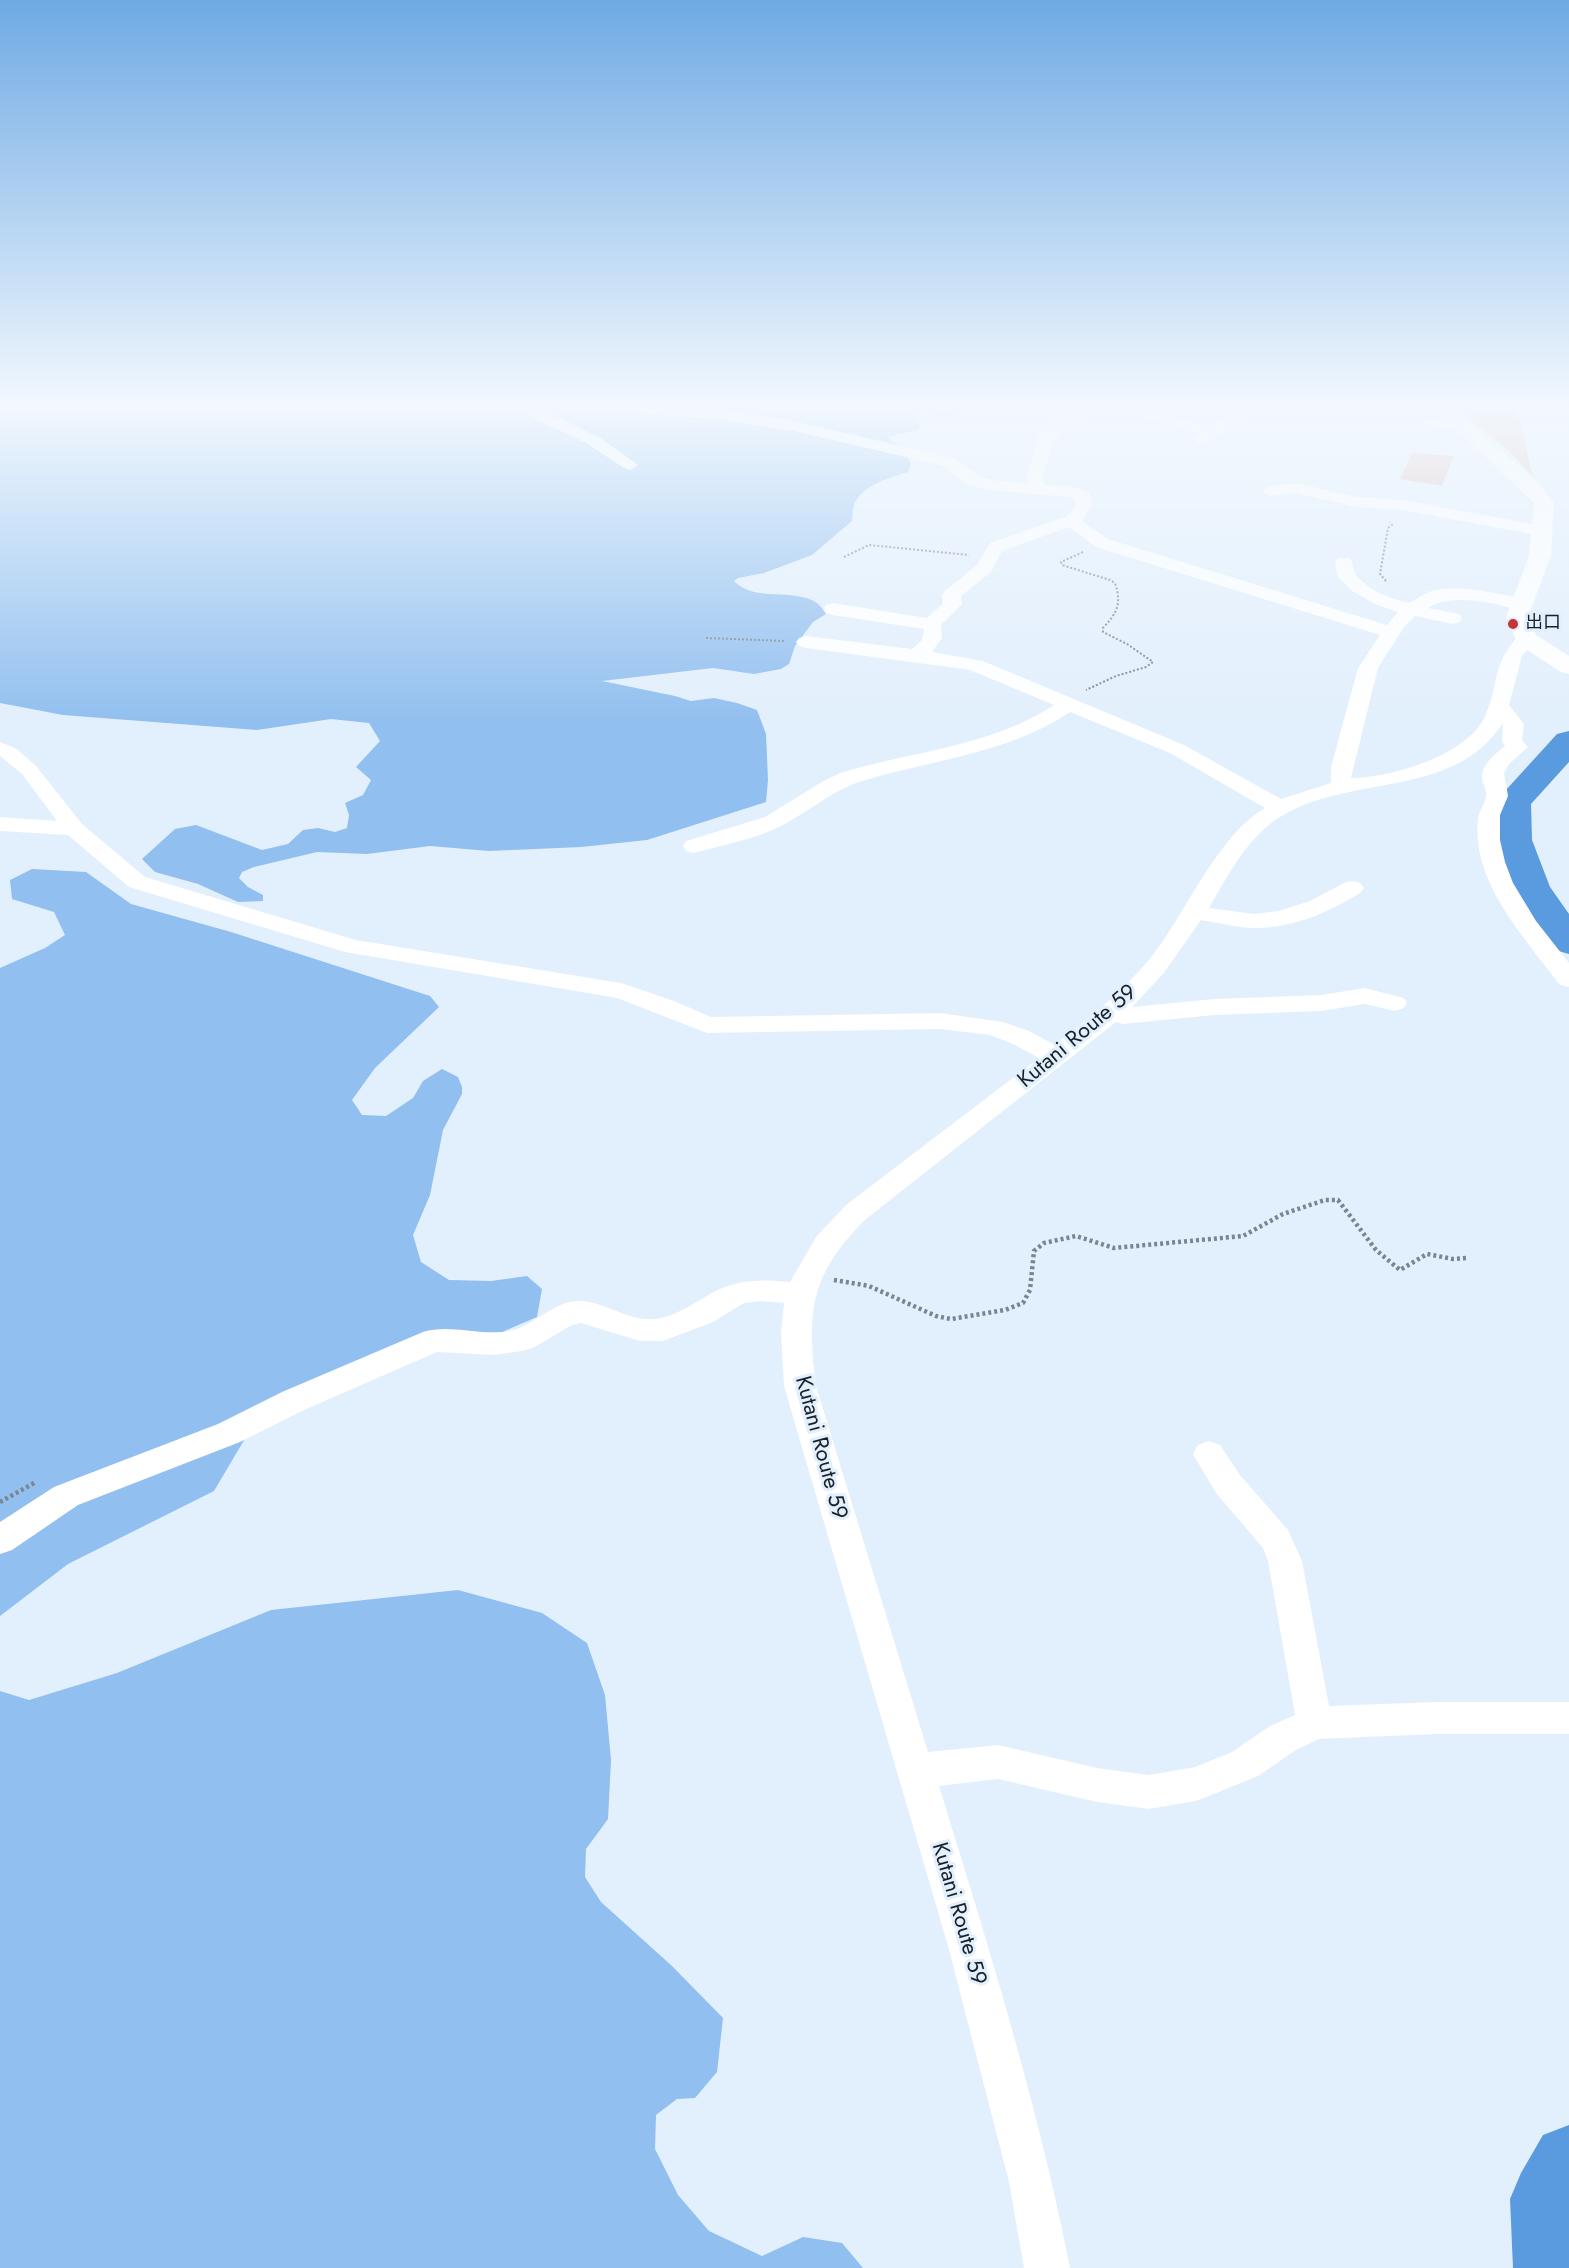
<!DOCTYPE html>
<meta charset="utf-8">
<style>
body{margin:0}
canvas{display:block;background:#e2effc}
</style>
<canvas width="1569" height="2268"></canvas>
<script>
const ctx = document.querySelector('canvas').getContext('2d');
ctx.lineJoin = 'round';
function paint(path, color) { ctx.fillStyle = color; ctx.fill(path, 'evenodd'); }
function strokePath(path, color, width, dash) { ctx.strokeStyle = color; ctx.lineWidth = width; ctx.lineCap = dash ? 'butt' : 'round'; ctx.setLineDash(dash || []); ctx.stroke(path); }
function label(font, color, halo, rows, align = 'center') {
  ctx.font = font + ' Jost,"Noto Sans JP",sans-serif'; ctx.lineWidth = 6; ctx.setLineDash([]); ctx.textBaseline = 'middle'; ctx.strokeStyle = halo; ctx.fillStyle = color; for (const [text, x, y, turn = 0] of rows) {
    ctx.save(); ctx.translate(x, y); ctx.rotate((+turn || 0) * Math.PI / 180); ctx.textAlign = isNaN(turn) ? turn : align; if (halo) ctx.strokeText(text, 0, 0); ctx.fillText(text, 0, 0); ctx.restore();
  }
}
paint(new Path2D(`
 M0,406H971C964,411 954,418 945,417C930,417 929,404 914,417L921,426L917,431L894,435L888,438L904,450L911,464L908,472C891,477 864,485 855,502C852,507 853,516 852,521L812,555L764,573L738,578L734,581C755,603 793,587 817,603C820,605 824,611 826,614L813,622L795,646L789,664L781,669L754,674L713,668L602,681L675,696L691,701L714,698L737,703L757,710L766,734L768,780L766,802L647,840L581,847L489,851L430,846L367,854L317,852L254,867L242,872L239,878L248,887L263,895V901L238,902L198,884L155,872L142,859L175,829L196,825L262,850L288,844L303,830L318,828L335,832L347,828L349,815L345,803L363,795L371,780L356,767L380,741L369,723L331,719L257,730L63,715L0,703Z
 M32,869L86,872L131,904L231,932L430,996L439,1007L375,1068L352,1100L362,1115L386,1116L413,1098L423,1081L442,1069L458,1077L462,1087V1094L443,1130L430,1195L413,1235L421,1262L449,1280L491,1281L527,1276L542,1289L537,1317L502,1332L436,1335L253,1425L214,1491L68,1564L0,1616V968L45,948L65,935L54,912L12,899L10,880Z
 M458,1590L542,1613L587,1643L605,1695L611,1760L608,1819L586,1849L585,1877L601,1902L672,1966L723,2018L717,2072L695,2098L677,2099L656,2115L655,2149L678,2195L709,2231L762,2256L803,2237L842,2243L863,2268H0V1691L29,1700L117,1673L271,1610Z`), '#91bfef');
paint(new Path2D(`
 M1569,731V762L1531,804L1532,840L1550,887L1569,914V954L1555,950L1512,888L1494,840L1495,802L1557,734Z
 M1569,2125V2268H1513L1510,2199L1521,2173L1543,2135Z`), '#5a9ade');
paint(new Path2D(`
 M1458,406H1517L1532,475L1512,454L1471,420Z
 M1412,453L1454,456L1442,486L1400,479Z`), '#e0bfbc');
strokePath(new Path2D(`
 M1083,552L1061,562L1062,565L1110,580L1115,583C1122,604 1117,613 1103,628V632L1127,644L1153,662L1146,667L1116,676L1086,690
 M844,557L869,545L969,555
 M1386,581L1380,574L1388,528L1392,525L1390,522
 M706,638L785,641`), '#7b8590', 2, [2, 2]);
strokePath(new Path2D(`
 M834,1280L869,1286L936,1316L951,1319L1005,1310L1023,1303L1030,1290L1034,1251L1044,1243L1076,1236L1114,1248L1243,1236L1283,1214L1325,1200H1338L1376,1250L1400,1270L1427,1254L1453,1259L1467,1258
 M0,1502L36,1482`), '#7b8590', 4.5, [3, 3]);
paint(new Path2D(`
 M519,406H535L600,438L638,465L630,470L624,468L588,444L522,412Z
 M607,406H671L725,410L794,421L953,458L979,476L990,480L1025,483L1040,433L1048,430L1056,416L1070,415L1076,406H1092L1081,423L1067,424L1060,436L1053,439L1042,481L1045,485L1073,487L1090,493L1092,505L1082,521L1108,539L1387,625L1398,612L1377,605L1352,591L1338,577L1335,562L1338,558H1350C1354,564 1353,571 1357,576C1368,590 1392,599 1409,603C1415,600 1422,595 1429,592C1454,583 1502,594 1528,600L1530,604L1528,608C1518,610 1509,607 1499,605C1476,600 1449,596 1428,608L1460,614L1462,618L1460,622L1453,624L1415,616L1404,627L1378,668L1351,778C1390,778 1470,755 1486,714C1500,680 1491,666 1519,635H1533L1536,639L1522,656L1509,705L1524,724L1522,740L1528,747L1509,764L1504,773L1508,796L1500,815V840L1505,862L1513,883L1536,921L1569,963V987L1560,985C1525,938 1471,882 1478,819C1479,811 1484,805 1486,797C1487,790 1483,785 1482,779C1481,765 1495,754 1505,746L1502,741L1503,723C1452,802 1343,772 1274,821C1245,842 1227,877 1209,908L1254,914L1278,911L1310,901L1344,883L1352,881L1360,883L1364,888L1360,893C1330,912 1292,928 1256,928C1237,928 1219,923 1201,920L1163,974L1132,1007L1214,999L1321,995L1365,988L1404,998L1407,1003L1404,1008L1395,1011L1365,1004L1321,1011L1214,1015L1123,1024L1116,1022L866,1219C810,1274 807,1311 816,1386L928,1752L998,1745L1097,1768L1149,1775L1195,1767L1232,1752L1270,1726L1295,1715L1268,1561L1263,1548L1216,1493L1193,1454L1198,1445L1209,1441L1220,1445L1240,1475L1288,1530L1302,1561L1329,1706L1436,1702H1569V1734H1436L1319,1739L1296,1750L1258,1776L1209,1796L1196,1801L1149,1809L1097,1802L998,1779L939,1786C988,1945 1038,2104 1070,2268H1024L1009,2182L948,1946L784,1386L781,1333L784,1303L760,1301L744,1303L713,1322L663,1341H640L581,1323L572,1325L533,1348L522,1351L494,1355L437,1352L304,1410L240,1442L78,1505L12,1550L0,1554V1522L54,1487L218,1424L282,1392L423,1332C452,1323 484,1338 514,1330C537,1323 555,1300 581,1301C607,1302 633,1325 661,1318C679,1314 694,1303 710,1294C736,1279 762,1279 790,1282L816,1237L846,1205L1039,1058L1011,1043L990,1035L940,1029L707,1033L617,998L345,952L129,887L68,835L0,831V817L57,821L22,774L0,756V742L17,749L36,766L82,824L145,877L356,940L621,983L674,1001L711,1017L940,1013L1003,1022L1029,1031L1055,1045C1091,1016 1127,989 1155,952C1187,910 1219,834 1265,808L1170,753L1070,712C1006,755 928,760 856,783C829,793 808,812 783,825C756,839 723,845 694,853L686,851L683,846L686,841L765,817L820,783L840,773C912,751 990,747 1054,705L970,670L806,648L799,646L796,642L799,638L806,636L912,649L922,640L924,629L833,615L826,613L824,609L826,605L833,603L927,618L943,603L942,595L945,591L977,565L990,543L1065,517L1074,510L1076,500L1070,497L988,490L967,484L941,465L794,431L725,420L615,411ZM1069,527L1096,547L1380,635L1358,668L1331,767V783L1281,799L1184,745L983,661L932,652L942,638L941,625L962,604L961,596L991,572L1002,551Z
 M1137,406L1210,427L1242,406H1261L1207,442L1201,444L1193,439L1199,433L1132,414L1129,411Z
 M1461,417L1469,422L1467,425L1422,432L1414,427L1422,422Z
 M1296,483L1356,497L1403,500L1543,526L1549,527L1552,531L1549,535L1543,536L1403,510L1356,507L1296,493L1270,496L1262,491L1270,486Z`), '#fff');
paint(new Path2D(`
 M1432,406H1452L1538,483L1554,502L1551,556L1528,617L1536,635L1569,656V674L1561,672L1518,644L1506,617L1529,556L1534,503Z`), '#fff');
const sky = ctx.createLinearGradient(0, 0, 0, 723);
sky.addColorStop(0, '#6faae4');
sky.addColorStop(0.56, '#f2f8fe');
sky.addColorStop(1, '#f2f8fe00');
ctx.fillStyle = sky;
ctx.fillRect(0, 0, 1569, 723);
for (const [x, y, r, color] of [
 [1513,624,6,"#c53637"]
]) { const dot = new Path2D(); dot.arc(x, y, r, 0, 2 * Math.PI); ctx.fillStyle = color; ctx.fill(dot); strokePath(dot, '#e2effc', 2); }
label('18px', '#181f27', '#e2effc', [
 ["出口",1525,624]
], 'left');
label('22px', '#181f27', '#e2effc', [
 ["Kutani Route 59",1078,1037,-40],
 ["Kutani Route 59",820,1448,75],
 ["Kutani Route 59",958,1914,74]
]);
</script>
